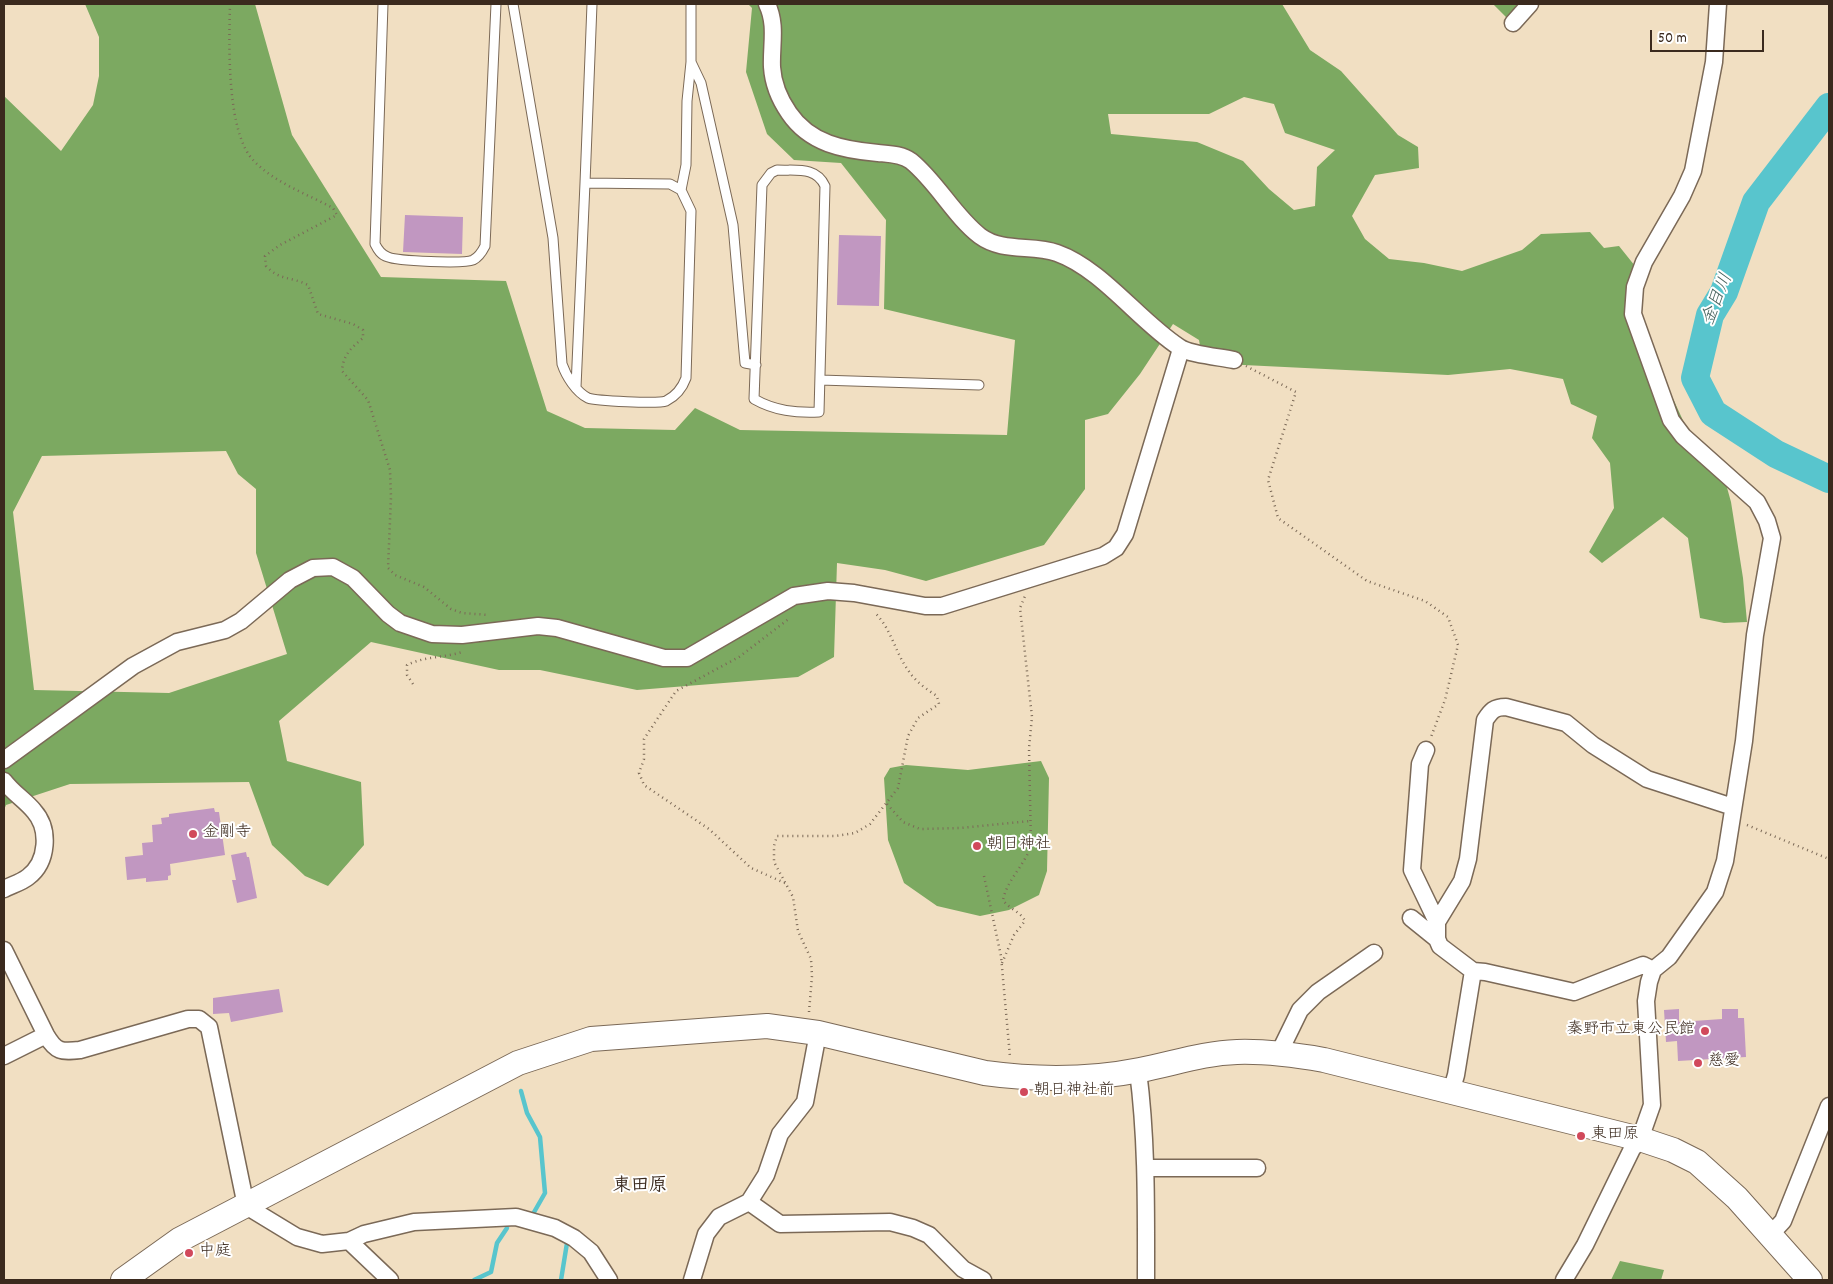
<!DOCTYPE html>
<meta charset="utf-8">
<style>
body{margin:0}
#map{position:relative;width:1833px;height:1284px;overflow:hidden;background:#f1dfc2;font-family:Dekko,sans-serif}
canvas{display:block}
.frame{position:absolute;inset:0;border:5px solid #3b2a1e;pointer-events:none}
.scale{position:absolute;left:1650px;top:30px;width:114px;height:22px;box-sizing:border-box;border:2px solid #3b2a1e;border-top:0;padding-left:6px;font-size:15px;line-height:18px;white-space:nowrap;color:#3b2a1e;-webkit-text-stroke:4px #fff;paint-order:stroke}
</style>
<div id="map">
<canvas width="1833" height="1284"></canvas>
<div class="frame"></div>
<div class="scale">50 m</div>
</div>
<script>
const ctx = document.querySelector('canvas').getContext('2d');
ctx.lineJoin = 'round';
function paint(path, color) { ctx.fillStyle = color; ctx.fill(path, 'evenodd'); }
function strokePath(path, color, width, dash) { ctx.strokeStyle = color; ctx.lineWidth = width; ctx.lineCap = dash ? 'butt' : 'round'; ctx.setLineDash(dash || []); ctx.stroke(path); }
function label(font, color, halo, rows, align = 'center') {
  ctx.font = font + ' Dekko,"Klee One",sans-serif'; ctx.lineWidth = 4; ctx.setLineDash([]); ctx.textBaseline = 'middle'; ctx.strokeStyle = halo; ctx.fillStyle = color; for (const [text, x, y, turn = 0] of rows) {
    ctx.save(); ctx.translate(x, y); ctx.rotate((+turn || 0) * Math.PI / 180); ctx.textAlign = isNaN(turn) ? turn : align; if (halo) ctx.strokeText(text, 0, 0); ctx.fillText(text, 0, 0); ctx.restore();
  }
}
paint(new Path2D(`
 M85,4H255L292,135L381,277L506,281L547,411L585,428L675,430L695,408L740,430L1007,435L1015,340L884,309L886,220L841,163L794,160L767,134L746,72L752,8L748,4H1282L1310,50L1341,71L1398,135L1418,147L1419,168L1375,175L1352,216L1365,239L1389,259L1424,263L1462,271L1522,250L1541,234L1590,232L1604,248L1619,246L1639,271L1626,296L1686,427L1721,466L1731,502L1743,578L1747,622L1724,623L1700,618L1688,538L1663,517L1602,563L1589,552L1614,508L1610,463L1592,438L1597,416L1571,404L1563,379L1510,369L1448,375L1203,363L1199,340L1173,324L1140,374L1108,414L1085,420V489L1044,545L926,581L885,570L837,563L834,657L798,677L637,690L540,670H499L371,642L279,721L287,761L361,782L364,845L328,886L305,876L272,845L249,782L70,784L6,805L4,810V96L61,151L93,105L99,76V37ZM1244,97L1274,104L1285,133L1335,150L1317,167L1315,206L1294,210L1269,189L1243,161L1197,142L1111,134L1108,114H1209ZM226,451L238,474L256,489V553L287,654L169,693L34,690L13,512L42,456Z
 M1493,4H1523L1508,19Z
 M1041,761L1049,778L1047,871L1039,895L1009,910L980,916L937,906L904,883L888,840L884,778L890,768L906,765L968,770Z
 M1620,1261L1664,1270L1661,1280H1611Z`), '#7ca961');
strokePath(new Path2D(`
 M521,1091L527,1113L540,1137L545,1193L533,1214
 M474,1280L491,1272L497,1243L507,1228
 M561,1280L567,1243`), '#58c5cd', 4.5);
strokePath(new Path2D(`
 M1829,107L1756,202L1724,292L1710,315L1695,378L1713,413L1776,454L1829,479`), '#58c5cd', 28);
paint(new Path2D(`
 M405,215L463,217L462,254L403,252Z
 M839,235L881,236L879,306L837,305Z
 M214,808L215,812H219L225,855L170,864L171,875L168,876V880L146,882V878L127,880L125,857L143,855L142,843L153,842L152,825L162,824L161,818L169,817V814Z
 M246,852L247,857H249L257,898L237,903L232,880H236L231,855Z
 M279,989L283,1012L231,1022L229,1013L213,1014V998Z
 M1679,1009V1022L1722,1019V1009H1738V1018H1744L1746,1057L1678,1061L1677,1041L1666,1042L1664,1010Z`), '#c197c1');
const lane = new Path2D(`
 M383,4L375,244C378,250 381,255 388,257C397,261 464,264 473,260C479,257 482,252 485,246L496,4
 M513,4L553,238L562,364C566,376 576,392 588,398C596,401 658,404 666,401C676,396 682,389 686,378L691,211L681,190L670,184L585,183L576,387
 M691,62L701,83L733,225L745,363L756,365
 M777,170C796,171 816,166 825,186L819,412C796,413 775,411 754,399L762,185L771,173Z
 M585,183L592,4
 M681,190L686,165L687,101L691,62V4
 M820,380L979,385`);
const street = new Path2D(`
 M767,4C777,25 771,45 772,67C773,83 780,100 789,113C810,144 844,150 878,153C889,154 902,154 911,161C937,182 954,216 980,236C1003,253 1032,244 1057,253C1102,269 1139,321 1179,347C1190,355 1221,357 1234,360
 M1513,23L1530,4
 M1426,750L1420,764L1412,870L1437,922V939L1440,946L1473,971L1485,972L1574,992L1643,965L1653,970
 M4,760L133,666L177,642L225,630L241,621L290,580L313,568L333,567L353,578L388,614L400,623L432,634L462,635L538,626L557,628L664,658H687L794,596L828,591L854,593L925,606H942L1103,556L1116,548L1125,534L1181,349
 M4,781C13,793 25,800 34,811C50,829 48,862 28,877C22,882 12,885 4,889
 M1411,918L1437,939
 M1437,922L1462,881L1468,859L1485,720C1491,711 1494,707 1506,707L1566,723L1593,745L1647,779L1733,807
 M4,950L46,1035C56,1052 61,1052 80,1050L188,1019H199L209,1027L246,1206L297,1237L322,1244L349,1241L364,1234L414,1222L516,1217L555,1228L574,1238L591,1252L609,1280
 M1279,1053L1300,1010L1318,992L1374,953
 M4,1056L46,1035
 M1138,1071C1147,1140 1146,1210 1146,1280
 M1451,1092L1456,1075L1473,971
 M1146,1168H1257
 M749,1202L780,1224L890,1222L913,1228L929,1235L963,1269L983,1280
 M1770,1235L1783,1221L1829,1106
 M349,1241L390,1280
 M692,1280L706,1234L719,1217L749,1202L766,1175L780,1134L805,1102L818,1033
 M1564,1280L1585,1245L1632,1149L1640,1139L1652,1105L1646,1001L1649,982L1653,970L1669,957L1715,892L1725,861L1744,741L1755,635L1772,538L1767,521L1757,502L1683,436L1671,420L1633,314L1635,287L1644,262L1682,196L1693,171L1714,62L1718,4`);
const secondary = new Path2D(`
 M123,1280L179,1240L518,1063L591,1039L767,1026L818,1033L985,1073C1036,1080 1090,1080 1140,1070C1172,1064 1204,1053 1237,1052C1266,1051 1295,1055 1324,1060L1640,1139L1673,1150L1697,1162L1737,1198L1810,1280`);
strokePath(lane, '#7b6957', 11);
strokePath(street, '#7b6957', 19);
strokePath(secondary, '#7b6957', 26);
strokePath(new Path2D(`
 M230,4C229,42 226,133 254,161C275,183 307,194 333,208L337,215L280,245L265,256L266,266C280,281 290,276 308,285L318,314L353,324L363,330V338C351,348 343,355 342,371L368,400L390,470L391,497L388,568L395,575L424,587L451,609L462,613L489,615
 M1246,366L1296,392L1268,480L1278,518L1367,581L1425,601L1448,617L1458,645L1445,700L1431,737
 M413,684L407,675V665C425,656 444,658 462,652
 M887,804L903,822L920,829L960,828L1030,821
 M1747,825L1829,859
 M984,876L1001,956L1010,1057
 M785,883L751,868L709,829L644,785L639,773L644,759V739L676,691L739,657L790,618
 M1002,963L1014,935L1025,921C1021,912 1009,909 1003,900C1007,880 1024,866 1031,846L1029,748L1032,717L1020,608L1025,596
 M809,1012L812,976L811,959L798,931L793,897L774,862V846L777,836H835L855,833L870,824L898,788L908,736L918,718L939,704L937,696C926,689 915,681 908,670C895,652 891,628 875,613`), '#7b6957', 2.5, [1, 4]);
strokePath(lane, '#fff', 9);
strokePath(street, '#fff', 16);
strokePath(secondary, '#fff', 24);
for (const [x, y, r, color] of [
 [193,834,5,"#d1495b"],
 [977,846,5,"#d1495b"],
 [1705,1031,5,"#d1495b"],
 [1698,1063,5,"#d1495b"],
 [1024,1092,5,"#d1495b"],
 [1581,1136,5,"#d1495b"],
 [189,1253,5,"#d1495b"]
]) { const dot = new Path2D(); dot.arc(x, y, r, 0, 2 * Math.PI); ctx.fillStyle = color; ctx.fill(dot); strokePath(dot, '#fff', 2); }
label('16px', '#3b2a1e', '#fff', [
 ["金剛寺",203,834],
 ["朝日神社",987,846],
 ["秦野市立東公民館",1695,1031,"right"],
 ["慈愛",1708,1063],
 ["朝日神社前",1034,1092],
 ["東田原",1591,1136],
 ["中庭",199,1253]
], 'left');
label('italic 18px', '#45605b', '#fff', [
 ["金目川",1719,300,-68]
]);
label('bold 18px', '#3b2a1e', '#fff', [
 ["東田原",640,1188]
]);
</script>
